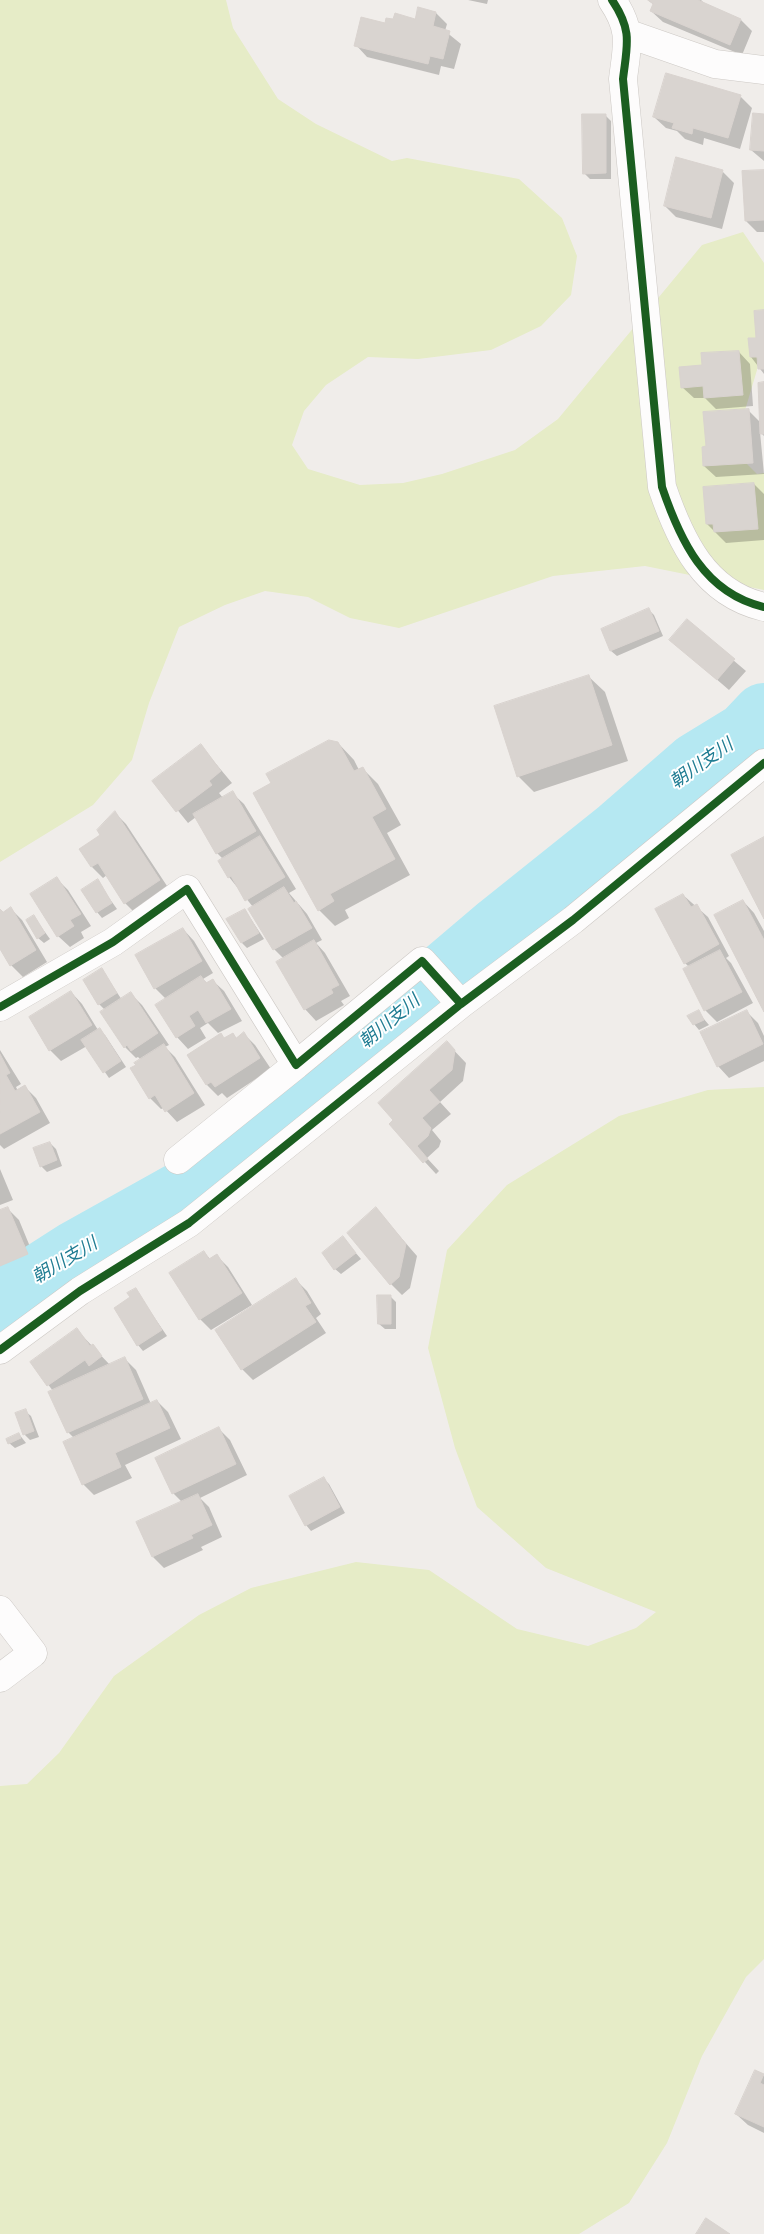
<!DOCTYPE html>
<meta charset="utf-8">
<style>
body{margin:0}
canvas{display:block;background:#f0edea}
</style>
<canvas width="764" height="2234"></canvas>
<script>
const ctx = document.querySelector('canvas').getContext('2d');
ctx.lineJoin = 'round';
function paint(path, color) { ctx.fillStyle = color; ctx.fill(path, 'evenodd'); }
function strokePath(path, color, width, dash) { ctx.strokeStyle = color; ctx.lineWidth = width; ctx.lineCap = dash ? 'butt' : 'round'; ctx.setLineDash(dash || []); ctx.stroke(path); }
function label(font, color, halo, rows, align = 'center') {
  ctx.font = font + ' "Space Grotesk","Noto Sans JP",sans-serif'; ctx.lineWidth = 4; ctx.setLineDash([]); ctx.textBaseline = 'middle'; ctx.strokeStyle = halo; ctx.fillStyle = color; for (const [text, x, y, turn = 0] of rows) {
    ctx.save(); ctx.translate(x, y); ctx.rotate((+turn || 0) * Math.PI / 180); ctx.textAlign = isNaN(turn) ? turn : align; if (halo) ctx.strokeText(text, 0, 0); ctx.fillText(text, 0, 0); ctx.restore();
  }
}
paint(new Path2D(`
 M0,0H226L233,28L278,99L316,124L392,161L407,158L519,179L562,218L577,256L571,295L541,326L491,350L418,359L368,357L326,385L304,411L292,445L308,469L360,485L403,483L442,474L515,450L558,419L702,245L743,232L764,263V333L757,370L743,417L736,453L757,474L764,473V590L645,566L553,576L399,628L350,618L308,597L265,591L225,605L179,627L149,703L132,760L93,805L0,862Z
 M764,1087V1959L746,1977L702,2056L667,2143L629,2203L579,2234H0V1786L27,1784L59,1753L114,1676L199,1615L251,1588L356,1562L429,1570L517,1629L588,1646L636,1628L656,1612L546,1568L477,1507L455,1448L428,1348L447,1250L507,1185L619,1116L708,1090Z`), '#e6ecc7');
paint(new Path2D(`
 M468,0H488L487,4Z
 M701,0L706,5L741,20L752,31L742,55L663,22L651,11L654,5L649,1Z
 M436,13L447,24L445,31L461,44L454,69L441,66L439,75L367,57L356,45L385,24L416,20Z
 M740,96L752,108L740,149L704,138L703,145L685,139L677,131L666,128L654,117Z
 M605,115L611,121V179H590L584,173Z
 M764,115V161L751,150Z
 M722,171L734,183L722,229L676,217L665,206Z
 M764,171V232H757L746,221Z
 M764,311V374L751,357Z
 M739,352L750,364L753,406L716,409L705,398H694L682,387L703,366Z
 M764,383V436L760,432L764,474L716,477L704,466L707,448L748,410L761,423Z
 M754,484L764,494V540L726,543L707,524Z
 M649,610L654,615L663,636L617,656L611,651L602,630Z
 M687,621L746,671L729,690L671,640Z
 M588,676L605,692L628,761L534,792L518,776Z
 M338,743L354,760L359,770L362,768L378,784L401,825L387,833L410,875L345,910L349,918L335,926L319,910Z
 M201,746L232,783L219,793L223,798L232,793L244,804L296,889L289,893L307,914L322,940L316,943L325,953L350,996L341,1001L344,1005L316,1021L305,1009L284,959L274,949L250,909L253,907L229,877L223,859L217,853L196,817L188,823L154,781Z
 M115,813L126,824L171,892L136,914L125,903L107,875L103,878L92,867L81,850L102,836Z
 M57,879L68,890L91,926L81,932L84,938L70,947L58,936Z
 M97,881L117,909L102,918L97,912Z
 M683,895L708,917L729,956L726,958L731,963L753,1003L717,1022L706,1011L684,969L689,967L685,963Z
 M743,901L754,913L764,931V1009Z
 M11,909L22,920L47,962L23,977L11,965L0,946V910L4,913Z
 M245,910L264,939L247,948L242,943Z
 M34,917L50,939L44,943L38,938Z
 M183,929L194,941L213,973L203,979L207,983L212,980L224,991L242,1021L218,1033L208,1023L200,1028L206,1038L188,1049L177,1037L166,999L155,988Z
 M102,970L122,1000L131,994L142,1005L169,1045L165,1047L175,1057L205,1105L177,1122L164,1108L161,1109L150,1098L137,1065L141,1060L138,1057L136,1058L125,1047L105,1010L99,1004Z
 M71,992L82,1004L98,1030L105,1035L126,1067L109,1078L87,1046L61,1061L50,1050Z
 M746,1011L758,1023L764,1036V1061L729,1078L718,1066Z
 M698,1012L709,1025L699,1030L694,1024Z
 M233,1034L237,1039L244,1034L255,1045L271,1069L227,1098L222,1093L218,1096L207,1085L188,1056Z
 M447,1043L466,1063L463,1081L440,1102L451,1114L432,1130L441,1141L439,1147L427,1158L439,1171L436,1174L390,1124Z
 M0,1050L21,1084L16,1087L18,1091L25,1087L36,1098L50,1123L4,1149L0,1145Z
 M50,1143L56,1149L62,1166L47,1172L41,1166Z
 M0,1169L13,1200L0,1205Z
 M7,1208L19,1220L38,1266L4,1281L0,1277V1212Z
 M376,1209L417,1256L410,1288L402,1295L391,1284Z
 M343,1238L361,1259L341,1274L335,1269Z
 M204,1252L211,1260L217,1256L228,1267L252,1305L211,1330L200,1319Z
 M296,1280L307,1291L321,1314L316,1318L326,1333L253,1380L242,1369Z
 M135,1289L167,1336L143,1351L138,1345L132,1297Z
 M390,1296L396,1302V1329H385L379,1324Z
 M77,1330L110,1365L124,1358L136,1370L151,1404L157,1401L168,1412L181,1439L125,1465L132,1478L94,1495L83,1484L74,1438L68,1432L50,1392L53,1391L32,1363Z
 M25,1411L31,1416L39,1437L30,1440L24,1434Z
 M219,1429L230,1440L247,1475L200,1498L209,1507L222,1537L201,1547L203,1550L164,1568L153,1557L183,1503L173,1493Z
 M19,1434L26,1443L15,1448L9,1443Z
 M324,1479L329,1484L345,1513L311,1531L306,1525Z
 M763,2075L764,2076V2133L748,2125L736,2114Z`), '#0003');
strokePath(new Path2D(`
 M0,1307L17,1290L75,1253L195,1186L500,927L620,831L697,764L746,734L764,715`), '#b5e8f2', 64);
const building = new Path2D(`
 M648,0H698L741,19L730,45L650,11L653,4Z
 M418,7L436,12L433,26L450,31L443,59L430,56L428,64L354,46L361,17L385,23L386,18L393,19L395,13L415,19Z
 M666,73L741,95L728,138L693,128L692,134L672,128L674,123L653,117Z
 M753,113L764,114V151L750,150Z
 M582,114H606V173L583,174Z
 M676,157L723,170L711,218L664,206Z
 M764,170V220L745,221L742,171Z
 M764,310V369H758L757,357H750L748,338H756L754,311Z
 M739,351L743,395L704,398L703,386L681,388L679,367L702,365L701,353Z
 M764,382V434H760L758,383Z
 M749,409L753,463L703,466L702,447L706,446L703,412Z
 M754,483L758,529L714,532L713,524H706L703,487Z
 M649,608L659,631L610,651L601,629Z
 M687,619L735,659L717,680L669,640Z
 M589,675L612,745L517,777L494,706Z
 M329,740L338,742L354,771L363,767L386,809L372,817L395,859L330,894L334,901L318,911L253,793L271,783L266,774Z
 M201,744L221,771L209,781L212,785L176,812L152,781Z
 M233,791L256,831L216,854L193,814Z
 M115,811L160,880L124,904L98,863L91,867L79,849L100,835L97,830Z
 M260,836L285,877L245,901L231,876L228,878L218,861Z
 M764,837V919L731,855Z
 M57,877L81,914L70,920L74,926L57,937L30,894Z
 M98,879L112,903L96,913L81,890Z
 M284,887L294,903L296,901L312,928L273,950L248,909Z
 M683,894L691,907L697,904L719,944L684,964L655,909Z
 M743,900L764,940V1012L714,915Z
 M11,907L36,950L10,966L0,949V909L3,912Z
 M245,909L259,933L241,943L226,919Z
 M34,915L45,933L37,939L26,920Z
 M183,928L202,961L154,989L135,955Z
 M314,940L339,985L331,989L333,993L304,1010L276,962Z
 M720,950L742,992L704,1011L683,969Z
 M102,968L117,993L98,1005L83,980Z
 M201,976L206,983L213,979L231,1009L206,1023L198,1010L189,1016L195,1026L176,1038L155,1005Z
 M71,991L92,1025L49,1051L29,1017Z
 M131,992L158,1033L131,1051L127,1045L124,1048L100,1012Z
 M699,1010L704,1020L693,1025L687,1016Z
 M747,1010L763,1044L717,1067L700,1032Z
 M100,1028L121,1061L103,1073L81,1040Z
 M244,1032L260,1058L215,1087L211,1082L206,1085L187,1055L221,1033L224,1038L233,1033L236,1038Z
 M447,1041L455,1050L452,1070L429,1090L440,1102L422,1118L431,1128L428,1136L417,1146L428,1159L423,1163L389,1124L393,1120L378,1103Z
 M164,1044L194,1093L165,1112L155,1095L149,1099L130,1068L136,1065L134,1063Z
 M0,1054L10,1073L6,1075L15,1091L25,1085L40,1112L0,1134Z
 M50,1142L57,1160L40,1167L33,1148Z
 M8,1207L28,1254L0,1266V1210Z
 M376,1207L406,1244L399,1277L390,1285L347,1233Z
 M343,1236L356,1253L334,1270L322,1253Z
 M204,1251L209,1259L217,1254L242,1293L199,1320L169,1273Z
 M296,1278L311,1303L305,1306L316,1322L241,1370L215,1330Z
 M136,1288L162,1330L137,1346L114,1308L130,1297L127,1293Z
 M377,1295H391V1324H378Z
 M77,1328L90,1346L93,1344L102,1356L89,1366L85,1360L47,1386L30,1362Z
 M125,1357L143,1399L67,1433L48,1392Z
 M157,1400L170,1428L115,1453L121,1467L82,1485L63,1442Z
 M26,1409L34,1431L23,1435L15,1413Z
 M219,1427L236,1464L172,1494L155,1458Z
 M19,1433L21,1438L8,1444L6,1439Z
 M324,1477L340,1507L305,1526L289,1496Z
 M198,1494L212,1525L191,1535L193,1538L152,1557L136,1522Z
 M755,2070L764,2074L760,2083L764,2085V2127L735,2114Z
 M706,2218L730,2234H696Z`);
paint(building, '#d9d4d0');
strokePath(building, '#d9d3cf', 1);
const minor = new Path2D(`
 M612,0C633,31 627,45 623,79L662,487C680,540 704,593 764,607
 M629,34L715,64L764,70
 M0,1007L113,942L187,889L296,1065L422,961L461,1004
 M178,1160L296,1065
 M0,1350L80,1291L189,1223L461,1004L573,920L764,763
 M0,1610L33,1653L0,1678`);
strokePath(minor, '#cdc9c5', 29);
strokePath(minor, '#fdfcfc', 28);
strokePath(new Path2D(`
 M612,0C633,31 627,45 623,79L662,487C680,540 704,593 764,607
 M0,1007L113,942L187,889L296,1065L422,961L461,1004
 M0,1350L80,1291L189,1223L461,1004L573,920L764,763`), '#1b5e20', 8);
label('italic 18px', '#1f7c92', '#fff', [
 ["朝川支川",702,764,-35],
 ["朝川支川",390,1022,-40],
 ["朝川支川",65,1261,-31]
]);
</script>
